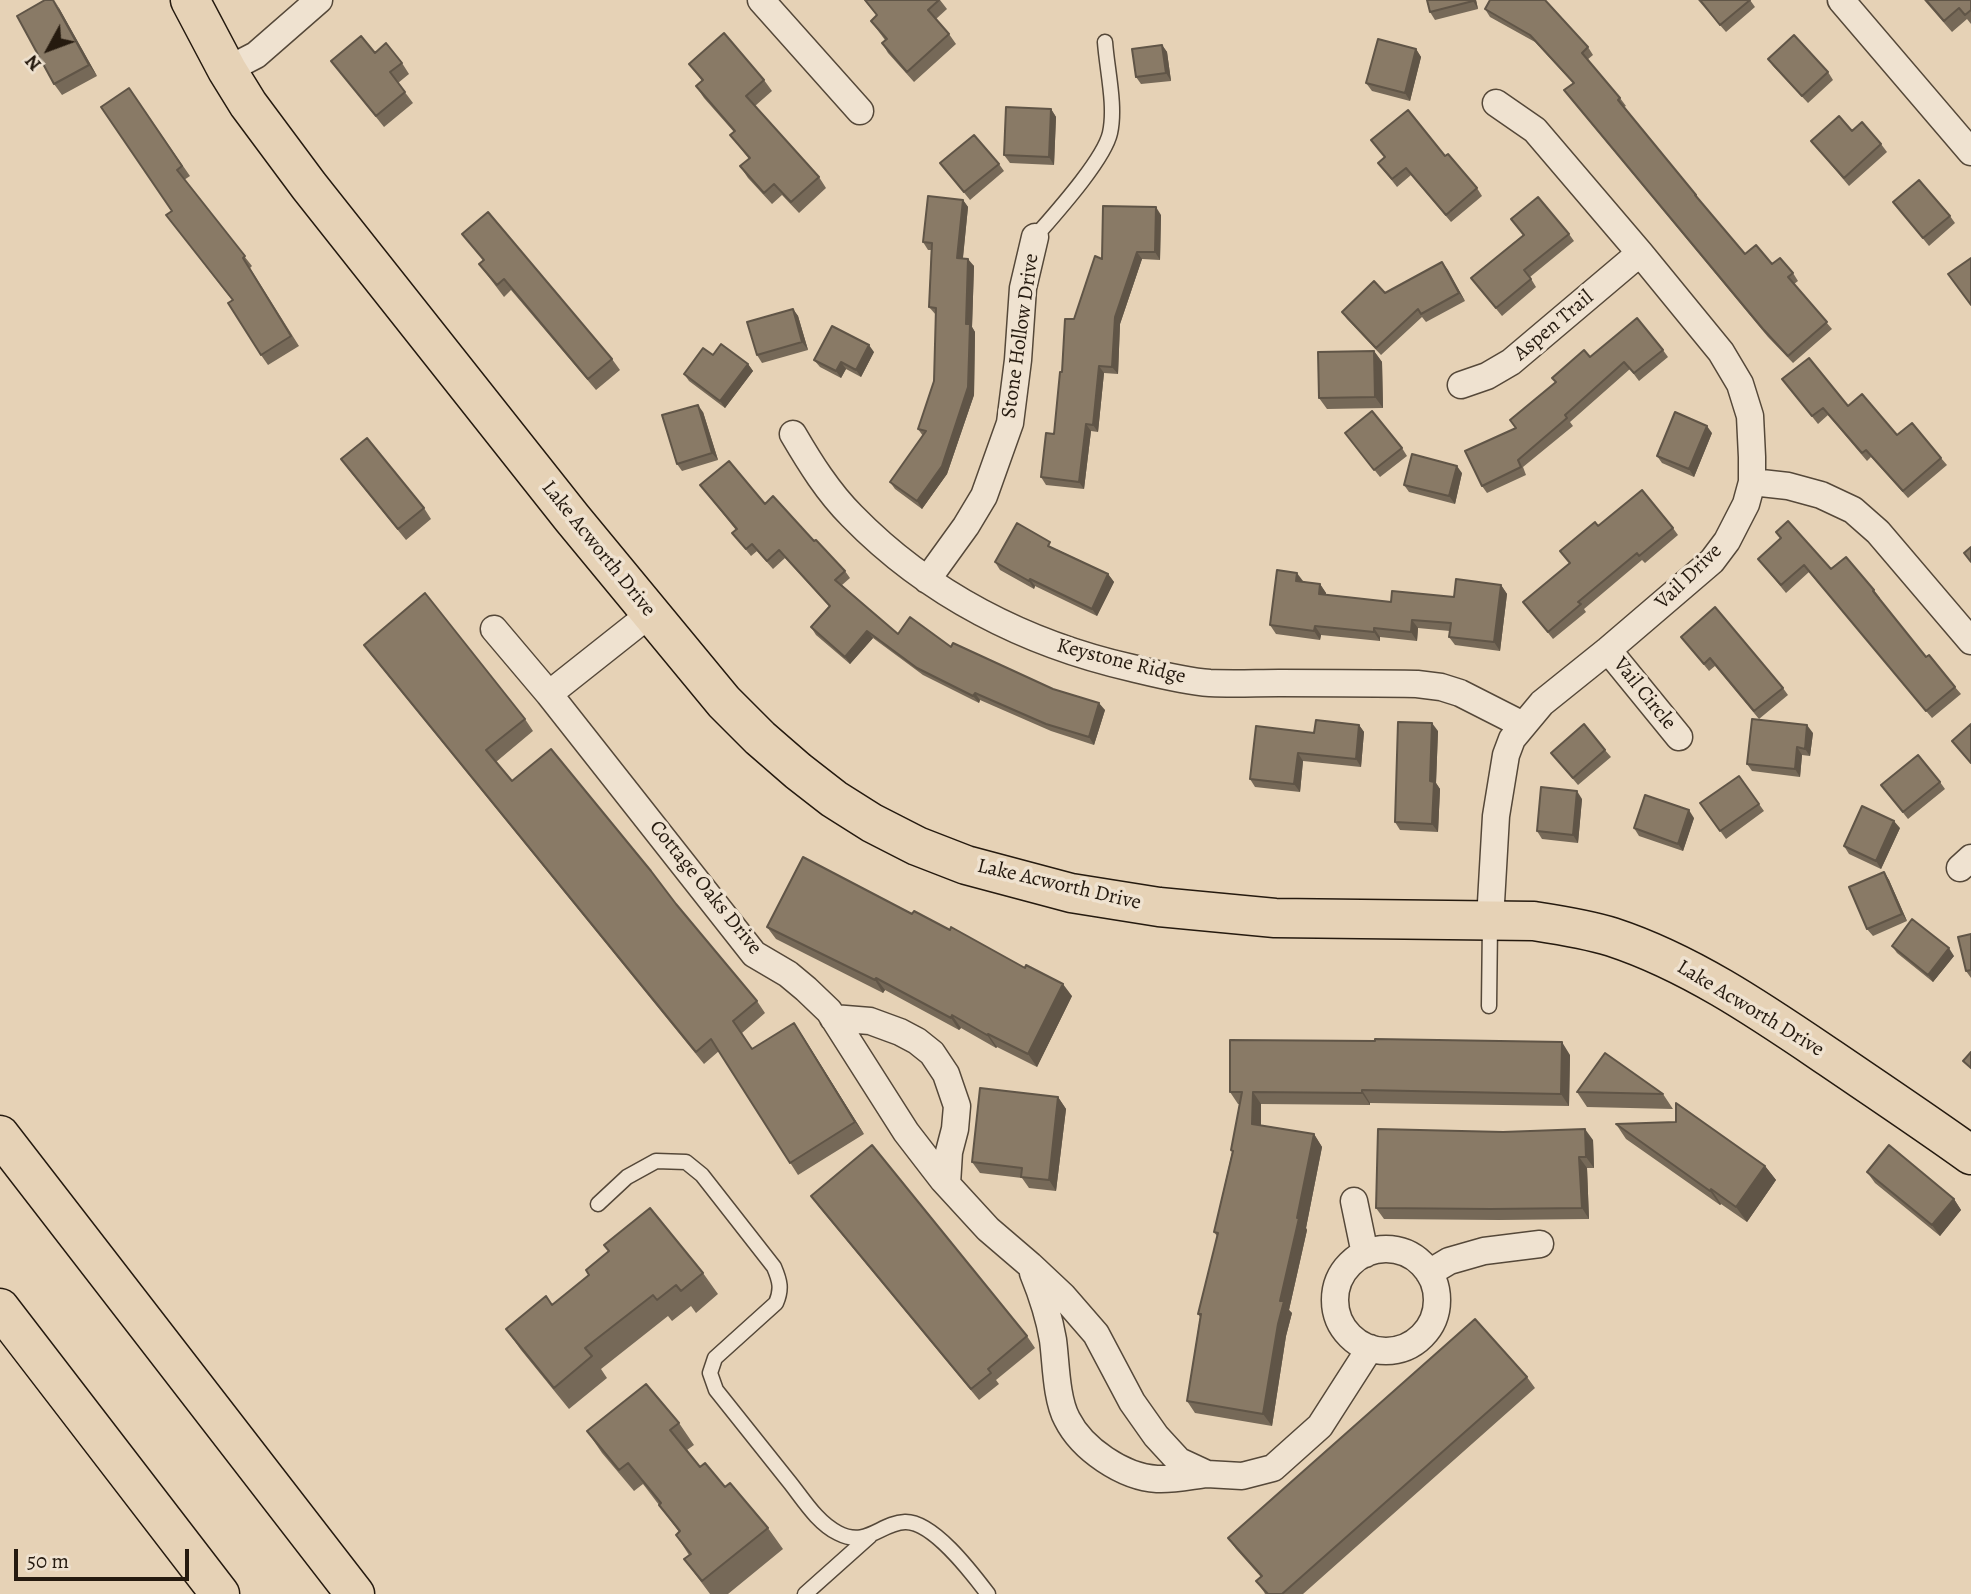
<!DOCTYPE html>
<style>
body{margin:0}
#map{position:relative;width:1971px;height:1594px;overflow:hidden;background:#e6d2b6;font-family:Alegreya,serif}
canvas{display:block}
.north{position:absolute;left:14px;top:14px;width:70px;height:70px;-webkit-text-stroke:5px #efe2d0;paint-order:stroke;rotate:229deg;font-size:19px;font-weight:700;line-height:28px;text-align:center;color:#251a0f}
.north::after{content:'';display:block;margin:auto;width:24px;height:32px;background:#251a0f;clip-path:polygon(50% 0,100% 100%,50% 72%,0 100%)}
.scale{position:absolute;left:14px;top:1549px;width:175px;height:32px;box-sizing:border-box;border:4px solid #251a0f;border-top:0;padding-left:9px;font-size:21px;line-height:24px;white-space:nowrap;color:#251a0f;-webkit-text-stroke:5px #efe2d0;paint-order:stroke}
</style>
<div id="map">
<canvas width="1971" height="1594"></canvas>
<div class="north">N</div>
<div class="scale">50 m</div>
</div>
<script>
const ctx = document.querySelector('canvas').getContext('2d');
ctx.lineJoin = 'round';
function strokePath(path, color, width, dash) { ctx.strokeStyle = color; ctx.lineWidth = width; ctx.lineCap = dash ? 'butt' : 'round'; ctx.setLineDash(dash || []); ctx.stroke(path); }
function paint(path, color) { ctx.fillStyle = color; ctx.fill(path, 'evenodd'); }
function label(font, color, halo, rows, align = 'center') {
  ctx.font = font + ' Alegreya,serif'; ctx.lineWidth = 7; ctx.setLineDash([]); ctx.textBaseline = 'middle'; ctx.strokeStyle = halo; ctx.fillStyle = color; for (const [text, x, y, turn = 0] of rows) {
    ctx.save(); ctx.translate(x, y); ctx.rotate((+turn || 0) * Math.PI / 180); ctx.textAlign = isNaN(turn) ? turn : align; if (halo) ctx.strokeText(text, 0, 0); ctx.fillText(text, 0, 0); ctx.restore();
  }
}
const service = new Path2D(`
 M1035,237C1054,215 1104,160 1110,133C1116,106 1107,70 1105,42
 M1489,1006L1490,923
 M598,1204L627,1177L656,1161L686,1162L702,1175L774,1267C780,1281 782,1289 776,1303L715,1358L710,1373L716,1390C740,1420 763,1449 787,1479C802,1497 816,1522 838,1533C867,1548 880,1523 905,1522C933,1521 972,1573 988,1594
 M805,1594L870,1536`);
const minor = new Path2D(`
 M761,0L860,111
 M1841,0L1971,152
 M227,70L256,55L319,0
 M1461,385L1487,376L1511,362L1640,253
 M793,434C810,463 828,492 852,516C928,594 1026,644 1132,668C1157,674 1184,681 1210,683C1233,684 1256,683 1279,683C1325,683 1371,683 1417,684L1441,687L1460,693L1523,725
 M1752,482L1788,486L1821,495L1853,510L1878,532L1971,641
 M927,580L966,526L984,496L1010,423L1018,360L1023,288L1035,237
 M494,629L549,694L754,954L788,974L806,989L829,1011L906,1132L943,1180L988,1229L1030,1265L1063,1296L1096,1334L1132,1402L1156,1436L1179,1461L1207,1474L1242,1476L1273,1468L1320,1426L1370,1348
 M1608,650L1679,737
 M549,694L650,614
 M1960,868L1971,858
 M1490,920L1496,816L1506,755L1512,739L1542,703L1608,650L1712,561L1727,541L1746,504L1752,482V457L1750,416L1740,384L1721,352L1640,253L1535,130L1496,103
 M833,1018L870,1021L900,1032L917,1041L932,1053L946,1074L957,1106L955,1129L949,1152L947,1184
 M1354,1201L1365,1254
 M1335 1300a51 51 0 1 1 102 0a51 51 0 1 1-102 0Z
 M1033,1273C1042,1295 1049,1316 1053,1340C1056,1362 1056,1399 1067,1419C1082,1449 1123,1477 1157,1479C1173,1480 1190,1476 1206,1474
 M1429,1273L1449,1261L1484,1251L1540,1244`);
const primary = new Path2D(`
 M190,0L227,70L248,104L309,186L572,518L724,702L760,738L798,771L834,799L872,823L917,846L966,865L1071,893L1159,907L1275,918L1534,921C1560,925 1587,929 1612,937C1691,963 1762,1012 1830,1058C1877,1090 1925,1122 1971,1155`);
const motorway = new Path2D(`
 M0,1135L355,1594
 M0,1308L220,1594`);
strokePath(service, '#554839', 17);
strokePath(minor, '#554839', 29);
strokePath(primary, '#251a0f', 41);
strokePath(motorway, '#251a0f', 41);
strokePath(service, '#efe2d0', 14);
strokePath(minor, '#efe2d0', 26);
strokePath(primary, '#e6d2b6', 38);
strokePath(motorway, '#e6d2b6', 38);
paint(new Path2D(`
 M864,0H940L947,9L936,19L949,34L956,44L914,82L888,53L882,43L885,40L871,21L877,16Z
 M1427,0H1476L1478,9L1435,20L1430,12Z
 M1698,0H1750L1755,7L1726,32Z
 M1924,0H1971V24L1967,19L1952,32Z
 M1549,4L1588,47L1593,55L1587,60L1620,98L1626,106L1624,107L1696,195L1701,202L1745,254L1793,273L1798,281L1794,284L1832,329L1793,363L1768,337L1570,98L1564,90L1573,83L1535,42L1490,17L1485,9Z
 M59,8L97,76L62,95L54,84Z
 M1162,45L1167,52L1171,81L1141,84L1136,77Z
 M1416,49L1421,57L1410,101L1372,91L1366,83Z
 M375,53L402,63L409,74L398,83L413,103L384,127L331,61Z
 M1768,59L1828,72L1833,80L1808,103L1773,66Z
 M689,64L764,80L772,91L755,106L819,177L826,188L799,213L782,195L772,204L748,178L740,166L749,159L730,135L734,132L704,98L696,86L702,81Z
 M129,88L190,176L184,180L252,266L250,268L299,346L268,365L261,355L232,300L166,215L172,211Z
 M1051,109L1056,117L1054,165L1010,163L1004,155Z
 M1852,131L1881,144L1887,152L1849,186L1811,141Z
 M1371,140L1445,156L1477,188L1482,196L1451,222L1411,175L1397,187L1378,163L1385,157Z
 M940,163L999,164L1004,171L970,200Z
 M963,200L968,207L963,258L974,266L972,327L975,332L974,395L947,474L922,509L895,489L890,482L923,436L918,429L934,381L936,315L929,307L931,250H928L923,242Z
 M1893,202L1950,216L1955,223L1929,246Z
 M1161,215L1160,260L1142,259L1120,324L1118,374L1104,373L1098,432L1091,431L1084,489L1046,485L1041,477L1054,434L1062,372L1074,319L1102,259Z
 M1511,219L1569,234L1574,241L1530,277L1536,287L1502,316L1471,278L1523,235Z
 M462,234L612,359L620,370L596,390L511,290L504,297L479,264L483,260Z
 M1442,262L1465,301L1426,322L1422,317L1381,355L1347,319L1342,312L1385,293Z
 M793,309L798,316L808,350L762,363L757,355Z
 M1663,350L1668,357L1639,381L1630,369L1570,422L1573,426L1523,467L1526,475L1487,493L1482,486L1515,428L1510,420L1590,357Z
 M1374,351L1382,362L1383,408L1327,409L1319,398Z
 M874,352L861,377L846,369L841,378L820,367L814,360Z
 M713,355L748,364L753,371L725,408L689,381L684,374Z
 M1782,379L1848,406L1897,435L1941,458L1947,465L1908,498L1871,457L1867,461L1828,415L1818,424Z
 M703,412L718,460L682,471L677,464Z
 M1345,433L1402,448L1407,456L1380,477Z
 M1712,433L1694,477L1662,463L1657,456Z
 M341,459L424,508L431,519L406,540L349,470Z
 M1462,473L1455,504L1409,492L1404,485Z
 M700,485L765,504L814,541L845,571L850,578L842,585L898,634L951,647L1105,710L1094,745L1051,731L980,700L979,703L923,675L873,638L850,664L816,635L811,627L829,606L785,558L773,569L757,551L751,556L732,533L736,530Z
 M1598,526L1673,528L1678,535L1645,563L1642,560L1584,609L1586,612L1553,639L1523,602L1570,563L1560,551Z
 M1776,532L1831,569L1874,590L1880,598H1879L1926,657L1955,687L1961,694L1932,718L1809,572L1786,593L1758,559L1781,538Z
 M1056,549L1108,574L1114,582L1097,616L1035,586L1034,589L1000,570L995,562Z
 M1303,582L1320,584L1326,593V595L1391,602L1454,597L1501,585L1507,594L1500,651L1455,645L1449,637L1450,631L1418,628L1417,641L1380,637V641L1321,635L1320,640L1276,634L1270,625Z
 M1681,637L1783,688L1788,695L1759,719L1715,666L1709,671Z
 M364,645L525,719L533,731L496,762L512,781L676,904L757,1001L765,1013L742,1033L752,1049L802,1035L864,1134L798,1175L719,1051L704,1064L373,657Z
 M1359,725L1364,732L1361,767L1303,761L1300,792L1255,787L1250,779L1314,733Z
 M1438,731L1436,783L1440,789L1438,832L1400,830L1395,822L1397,770L1396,768Z
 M1813,733L1810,756L1802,755L1800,777L1752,771L1747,764Z
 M1605,750L1611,757L1578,785L1551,753Z
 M1739,776L1764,811L1726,839L1700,803Z
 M1940,782L1945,789L1908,819L1881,785Z
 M1582,799L1578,843L1542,839L1537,831Z
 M1694,818L1683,851L1639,836L1634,828Z
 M1900,828L1881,869L1849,854L1844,846Z
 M1884,872L1889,880L1907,921L1873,936L1867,929Z
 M767,927L1072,996L1037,1067L997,1047L996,1048L961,1028L959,1030L885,990L883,993L776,939Z
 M1971,934V978L1966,971Z
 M1892,946L1954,956L1933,982L1897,953Z
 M1375,1041L1570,1055L1569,1106L1370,1103V1105L1261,1104V1125L1314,1134L1322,1147L1306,1228L1307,1230L1289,1310L1292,1313L1286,1336L1272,1426L1195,1413L1187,1401L1200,1317L1198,1314L1217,1236L1214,1232L1232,1152L1231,1150L1240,1104H1238L1230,1092Z
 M1577,1092L1663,1094L1673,1109L1587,1107Z
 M1058,1097L1066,1109L1056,1191L1029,1188L1022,1178L980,1173L972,1162Z
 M1616,1124L1765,1166L1776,1180L1747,1222L1721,1204L1720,1205L1626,1139Z
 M1593,1140L1594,1168H1587L1589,1219L1499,1220L1384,1219L1376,1208Z
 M1867,1172L1954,1199L1961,1210L1940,1236L1875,1183Z
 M811,1196L1027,1336L1035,1348L996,1380L999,1384L979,1400L819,1207Z
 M604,1245L703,1273L718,1294L696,1313L691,1306L672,1321L668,1316L601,1369L607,1378L569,1409L521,1350L506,1329L552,1305L589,1275L609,1251Z
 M1527,1377L1535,1388L1303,1594H1265L1264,1592L1256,1581L1261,1577L1236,1549L1228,1538Z
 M679,1423L694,1445L687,1450L700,1467L725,1487L768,1528L783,1549L728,1594H710L684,1559L689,1555L676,1535L679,1532L659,1505L643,1484L634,1491L602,1453L587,1431Z`), '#766958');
paint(new Path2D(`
 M54,0L59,8L97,76L89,65Z
 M1473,0H1476L1478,9L1473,1Z
 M1162,45L1167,52L1171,81L1166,73Z
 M1416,49L1421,57L1410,101L1405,93Z
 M1051,109L1056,117L1054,165L1049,157Z
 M963,200L968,207L962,266L957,258Z
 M1156,207L1161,215L1160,260L1155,252Z
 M1137,252L1142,259L1120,324L1118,374L1112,367L1115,317Z
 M968,259L974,266L972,327L975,332L974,395L947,474L922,509L917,501L966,324Z
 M1442,262L1448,270L1465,301L1459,293Z
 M793,309L798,316L808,350L802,342Z
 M869,345L874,352L861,377L856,370Z
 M1374,351L1382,362L1383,408L1375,397Z
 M841,362L846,369L841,378L836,371Z
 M748,364L753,371L725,408L720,401Z
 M1099,366L1104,373L1098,432L1093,425Z
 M698,405L703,412L718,460L712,453Z
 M1086,424L1091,431L1084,489L1079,482Z
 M1707,426L1712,433L1694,477L1689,469Z
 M1457,466L1462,473L1455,504L1449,496Z
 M1297,573L1303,581H1296Z
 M1108,574L1114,582L1097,616L1092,609Z
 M1030,579L1035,586L1034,589L1029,581Z
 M1320,584L1326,593L1325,603L1319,594Z
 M1501,585L1507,594L1500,651L1494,642Z
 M1412,620L1418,628L1417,641L1411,632Z
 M1315,626L1321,635L1320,640L1314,631Z
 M1374,628L1380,637V641L1374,632Z
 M867,631L873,638L850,664L845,657Z
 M975,693L980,700L979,703L973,696Z
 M1099,703L1105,710L1094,745L1089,737Z
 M1432,723L1438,731L1436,783L1440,789L1438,832L1432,824L1430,781Z
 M1359,725L1364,732L1361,767L1356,759Z
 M1807,725L1813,733L1810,756L1805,749Z
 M1797,747L1802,755L1800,777L1795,769Z
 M1298,753L1303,761L1300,792L1294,784Z
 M1577,791L1582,799L1578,843L1573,835Z
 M1689,810L1694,818L1683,851L1678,844Z
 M1894,821L1900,828L1881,869L1876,861Z
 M1884,872L1889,880L1907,921L1902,914Z
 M1949,948L1954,956L1933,982L1928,975Z
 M876,978L885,990L883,993L875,980Z
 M1063,984L1072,996L1037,1067L1028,1054Z
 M952,1015L961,1028L959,1030L951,1018Z
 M794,1023L802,1035L864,1134L855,1122Z
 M988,1034L997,1047L996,1048L987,1035Z
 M1562,1042L1570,1055L1569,1106L1561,1094Z
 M1362,1090L1370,1103V1105L1362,1093Z
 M1253,1092L1261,1104V1136L1252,1124Z
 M1058,1097L1066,1109L1056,1191L1049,1180Z
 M1585,1129L1593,1140L1594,1168L1586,1157Z
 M1314,1134L1322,1147L1306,1228L1307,1230L1289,1310L1292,1313L1286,1336L1272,1426L1263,1414L1280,1301Z
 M1579,1157L1587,1168L1589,1219L1582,1208Z
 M1765,1166L1776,1180L1747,1222L1736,1207Z
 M1711,1189L1721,1204L1720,1205L1710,1191Z
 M1954,1199L1961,1210L1940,1236L1932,1225Z`), '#605547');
const building = new Path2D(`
 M45,0H53L89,65L54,84L17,16Z
 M865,0H939L928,10L949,34L907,72L882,43L887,39L871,21L877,15Z
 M1427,0H1473V1L1430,12Z
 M1490,0H1545L1588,47L1582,53L1620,98L1618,100L1696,195H1695L1745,254L1756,245L1772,264L1780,258L1793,273L1788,277L1827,322L1788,356L1763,329L1564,90L1574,83L1530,35L1485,9Z
 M1700,0H1750L1720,25Z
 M1926,0H1971V10L1965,15L1959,8L1944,21Z
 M724,33L764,80L746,96L819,177L791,202L774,184L764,193L740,166L750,158L730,135L735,131L696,86L703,80L689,64Z
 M1794,35L1828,72L1802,96L1768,59Z
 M361,36L375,53L386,43L402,63L390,72L405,92L376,116L331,61Z
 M1378,39L1416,49L1405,93L1366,83Z
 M1162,45L1166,73L1136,77L1132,49Z
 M129,88L182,166L177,170L245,256L243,258L291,336L261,355L228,303L233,300L166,215L172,211L101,107Z
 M1006,107L1051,109L1049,157L1004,155Z
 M1408,110L1445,156L1448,154L1477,188L1446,215L1406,168L1392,179L1378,163L1385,157L1371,140Z
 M1839,116L1852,131L1862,122L1881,144L1844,178L1811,141Z
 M974,135L999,164L964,192L940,163Z
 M1919,180L1950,216L1923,238L1893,202Z
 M928,196L963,200L957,258L968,259L966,324H970L968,387L942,466L917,501L890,482L926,431L918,429L934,381L936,308L929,307L932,243L923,242Z
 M1538,197L1569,234L1524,270L1531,279L1496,308L1471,278L1524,235L1511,219Z
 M1103,206L1156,207L1155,252H1137L1115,317L1112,367L1099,366L1093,425L1086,424L1079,482L1041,477L1046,433L1054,434L1060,372H1062L1065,319H1074L1095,256L1102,259Z
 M488,212L612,359L588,379L504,279L497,285L479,264L484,260L462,234Z
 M1971,258V305L1948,274Z
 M1442,262L1459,293L1421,314L1418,309L1376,348L1342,312L1374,281L1385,293Z
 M793,309L802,342L757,355L747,322Z
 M1637,318L1663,350L1634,373L1624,362L1565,415L1567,418L1518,460L1521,467L1482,486L1465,451L1516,428L1510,420L1556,382L1552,378L1584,350L1590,357Z
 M832,326L869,345L856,370L841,362L836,371L814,360Z
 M721,344L748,364L720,401L684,374L703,348L713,355Z
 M1374,351L1375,397L1319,398L1318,352Z
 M1809,358L1848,406L1862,394L1897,435L1912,423L1941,458L1903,491L1866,450L1862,453L1823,408L1812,416L1782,379Z
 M698,405L712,453L677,464L662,415Z
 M1372,411L1402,448L1374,470L1345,433Z
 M1675,412L1707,426L1689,469L1657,456Z
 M367,438L424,508L398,529L341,459Z
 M1412,454L1457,466L1449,496L1404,485Z
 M729,461L765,504L773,496L814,541L816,540L845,571L835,580L898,634L910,617L951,647L953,643L1053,689L1099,703L1089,737L1046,724L975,693L973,696L917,668L867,631L845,657L811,627L830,606L779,550L767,561L752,544L746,549L732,533L737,529L700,485Z
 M1642,490L1673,528L1639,556L1637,553L1578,602L1581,604L1548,632L1523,602L1570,563L1560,551L1595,522L1598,526Z
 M1788,521L1831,569L1846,557L1874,590L1873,591L1926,657L1929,655L1955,687L1926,711L1804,565L1781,585L1758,559L1781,538L1776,532Z
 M1017,523L1050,542L1048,546L1108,574L1092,609L1030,579L1029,581L995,562Z
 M1971,547V562L1964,553Z
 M1277,570L1297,573L1296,581L1320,584L1319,594L1391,602L1392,591L1454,597L1456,579L1501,585L1494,642L1449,637L1451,623L1412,620L1411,632L1374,628V632L1315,626L1314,631L1270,625Z
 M425,593L525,719L486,750L512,781L551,749L651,871L676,904L757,1001L733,1021L752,1049L794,1023L855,1122L790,1163L711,1039L696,1052L364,645Z
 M1715,607L1783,688L1754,711L1710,658L1704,664L1681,637Z
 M1752,719L1807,725L1805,749L1797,747L1795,769L1747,764Z
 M1316,720L1359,725L1356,759L1298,753L1294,784L1250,779L1256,726L1314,733Z
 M1398,722L1432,723L1430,781L1434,782L1432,824L1395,822Z
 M1584,724L1605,750L1573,778L1551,753Z
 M1971,724V763L1952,741Z
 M1918,755L1940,782L1903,812L1881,785Z
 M1739,776L1759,804L1720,831L1700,803Z
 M1541,787L1577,791L1573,835L1537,831Z
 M1645,795L1689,810L1678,844L1634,828Z
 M1862,806L1894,821L1876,861L1844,846Z
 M803,857L912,914L914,911L950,930L951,927L1025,968L1026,965L1063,984L1028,1054L988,1034L987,1035L952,1015L951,1018L876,978L875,980L767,927Z
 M1884,872L1902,914L1867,929L1849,887Z
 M1912,919L1949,948L1928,975L1892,946Z
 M1971,934V970L1966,971L1958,937Z
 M1375,1039L1562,1042L1561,1094L1362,1090V1093L1253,1092L1252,1124L1314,1134L1297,1218H1299L1280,1301H1284L1278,1324L1263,1414L1187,1401L1201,1314H1198L1218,1233L1214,1232L1233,1151L1231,1150L1242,1092H1230V1040L1375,1041Z
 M1971,1052V1068L1963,1061Z
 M1605,1053L1663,1094L1577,1092Z
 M980,1088L1058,1097L1049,1180L1021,1177L1022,1168L972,1162Z
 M1676,1103L1765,1166L1736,1207L1711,1189L1710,1191L1616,1124L1676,1122Z
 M1378,1129L1503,1132L1585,1129L1586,1157H1579L1582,1208L1491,1209L1376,1208Z
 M872,1145L1027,1336L988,1369L991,1373L971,1389L811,1196Z
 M1889,1145L1954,1199L1932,1225L1867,1172Z
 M650,1208L703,1273L681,1291L676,1285L657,1300L653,1295L585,1348L592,1356L554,1388L506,1329L546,1296L552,1305L589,1275L586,1270L609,1251L604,1245Z
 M1475,1319L1527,1377L1282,1594H1268L1256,1581L1262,1576L1228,1538Z
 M646,1384L679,1423L670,1430L700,1467L705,1463L725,1487L730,1483L768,1528L702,1581L684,1559L691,1554L676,1535L680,1531L659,1505L661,1503L628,1463L619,1470L587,1431Z`);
paint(building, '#897a66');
strokePath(building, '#605547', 2);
label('21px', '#251a0f', '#efe2d0', [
 ["Aspen Trail",1554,326,-40],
 ["Stone Hollow Drive",1021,336,-82],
 ["Lake Acworth Drive",598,549,51],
 ["Vail Drive",1689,577,-44],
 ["Keystone Ridge",1121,662,14],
 ["Vail Circle",1644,694,51],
 ["Lake Acworth Drive",1059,885,13],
 ["Cottage Oaks Drive",705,888,51],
 ["Lake Acworth Drive",1750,1009,31]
]);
</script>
